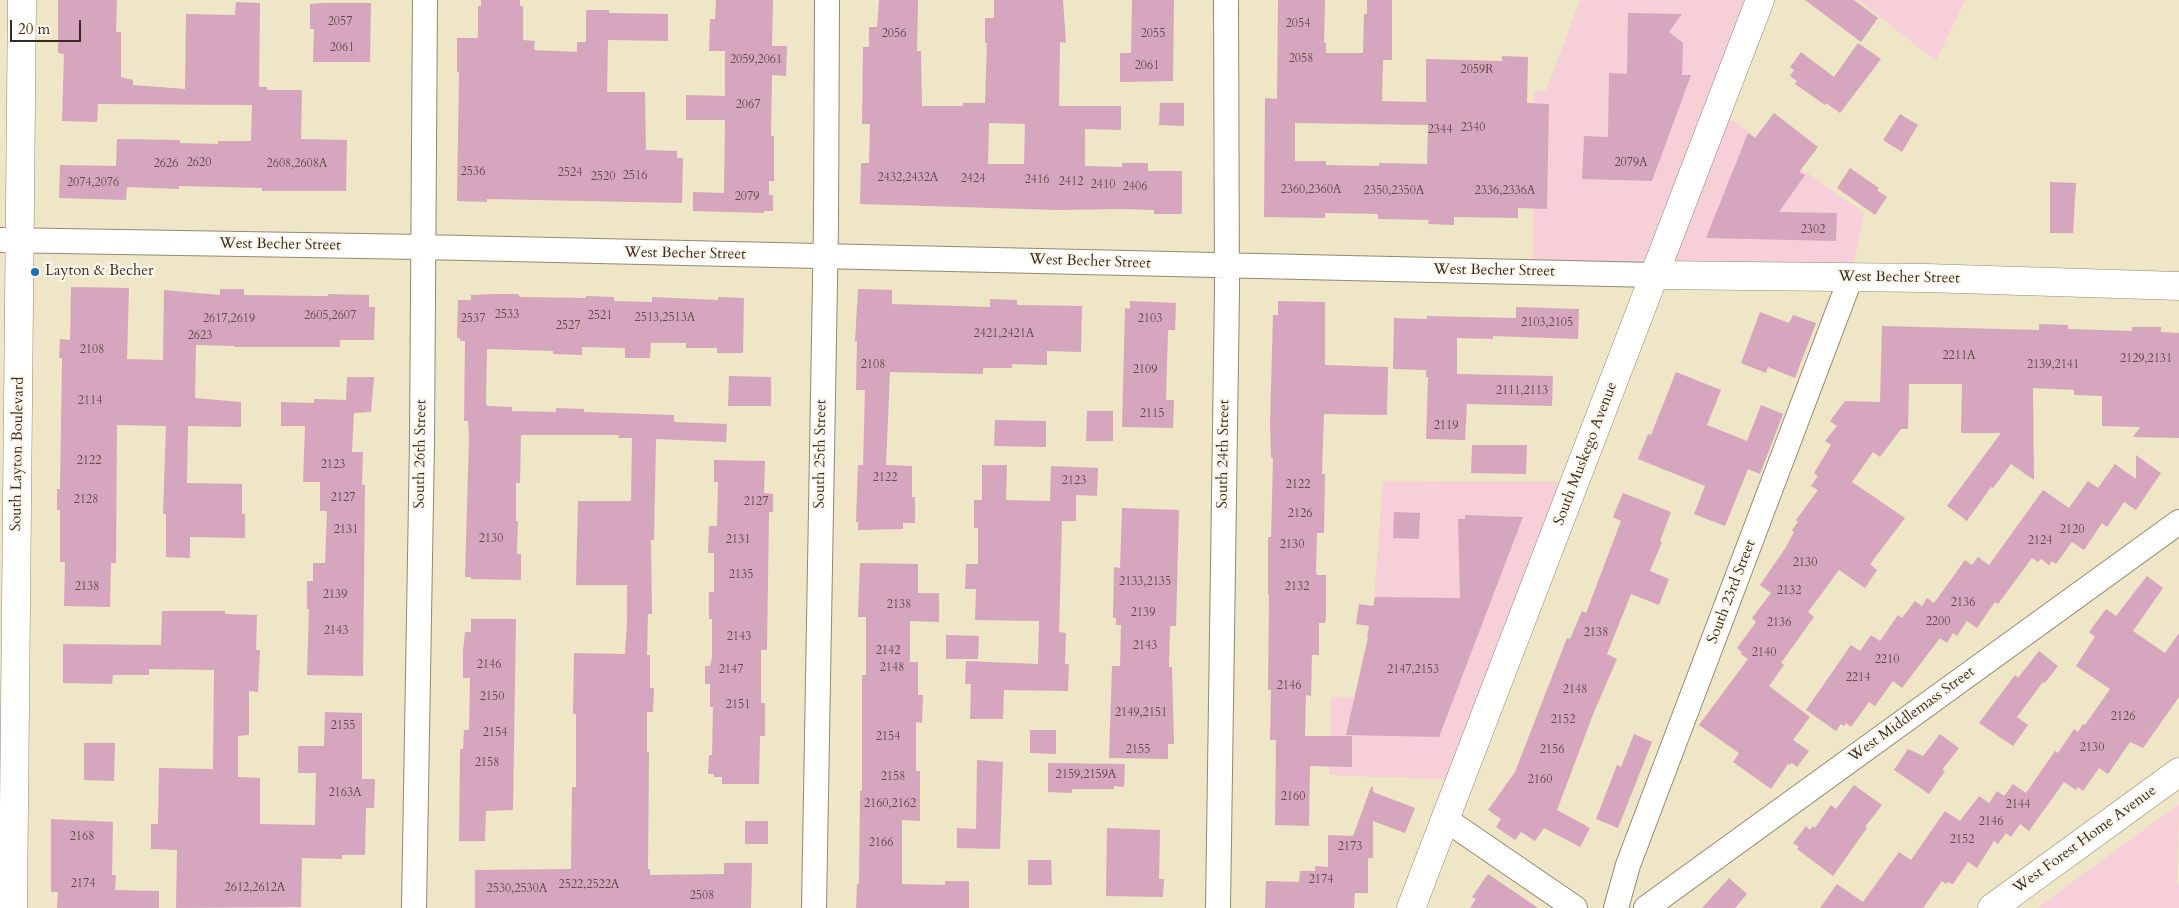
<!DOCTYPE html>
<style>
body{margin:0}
#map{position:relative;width:2179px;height:908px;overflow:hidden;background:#efe5c7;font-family:Cardo,serif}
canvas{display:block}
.scale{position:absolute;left:10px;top:20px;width:71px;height:22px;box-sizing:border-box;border:2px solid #3b2a1e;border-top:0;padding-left:6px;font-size:15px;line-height:18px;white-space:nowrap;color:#3b2a1e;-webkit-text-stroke:4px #fbf7ec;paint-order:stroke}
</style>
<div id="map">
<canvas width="2179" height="908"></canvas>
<div class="scale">20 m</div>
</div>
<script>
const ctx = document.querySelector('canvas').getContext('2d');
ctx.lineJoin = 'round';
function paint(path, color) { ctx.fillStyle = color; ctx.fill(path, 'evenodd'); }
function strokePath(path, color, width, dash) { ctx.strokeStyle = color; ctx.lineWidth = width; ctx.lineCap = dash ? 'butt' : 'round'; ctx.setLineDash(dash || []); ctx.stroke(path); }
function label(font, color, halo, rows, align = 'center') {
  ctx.font = font + ' Cardo,serif'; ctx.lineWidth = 4.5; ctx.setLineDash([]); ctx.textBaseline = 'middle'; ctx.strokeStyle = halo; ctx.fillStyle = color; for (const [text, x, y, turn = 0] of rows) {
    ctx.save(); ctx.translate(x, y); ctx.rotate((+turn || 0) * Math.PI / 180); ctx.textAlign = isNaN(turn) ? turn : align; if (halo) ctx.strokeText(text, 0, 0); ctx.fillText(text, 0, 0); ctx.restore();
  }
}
paint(new Path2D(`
 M1580,0H1760L1718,110L1864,213L1851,277L1533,272L1534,91H1546Z
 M1858,0H1965L1936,61Z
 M1383,481L1575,482L1460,780L1329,775L1331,697H1354L1371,640Z
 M2179,804L2177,884L2179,885V908H2037Z`), '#f6cfd8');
paint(new Path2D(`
 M58,0H117L116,32H121V77L133,80V85L185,89L186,14L235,15L236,2L260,3L259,87H267V90H302L301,139L347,140L346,191H262V188L179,186V189L127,187L126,200L59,198L60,165L116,166L117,139L178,140H180V143L218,144V141H251L252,105L98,104L97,122L62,121L64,54L58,53Z
 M481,0H520V6H523V40L535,41L534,50L577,52V42H586V10H609V13L668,14V41L608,40L607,92H645L646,150L677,151V158H683L682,203L487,199V202L457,201L459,72H457V38H478V6H481Z
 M716,0H773L772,46H787L786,76L772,75L771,136H774V181H769V195H773V211H764V213L693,211V192L724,193L725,120H686V95L725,96V51H709L710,19H715Z
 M879,0H918L917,51H921L922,106H963V103H985L987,43H985V18H994V0H1063L1066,43L1060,42L1059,106H1121V130L1085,129V166L1122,167V163H1148V171H1182V214H1154V210L1122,209L1058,210L860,204L861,163H869L870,124H862L863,47H869V27H877ZM989,123L1025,124L1024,164H988Z
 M1132,0H1174L1173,81L1120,82V53H1131Z
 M1278,0H1325L1324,43H1326V53H1363L1364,14H1367V0H1392V60H1383L1382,101L1426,102V59L1502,61V56L1528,57L1527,103L1549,104L1547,209L1518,208V218L1454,217V225L1428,224L1429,220L1378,219V214L1325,213V218L1264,217L1265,98L1277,99ZM1295,123L1428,125L1427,164L1379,163V166L1326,165V161H1295Z
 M1805,0H1854L1878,18L1861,42Z
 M322,3H371L370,62H313L314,29H310V4Z
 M1628,13L1682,14L1669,32L1683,43L1682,75H1691L1652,181L1582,179L1584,136L1608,137L1609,73L1627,74Z
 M1858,43L1881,59L1840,113L1826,103L1825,105L1795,84L1797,81L1790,76L1794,70L1790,67L1801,52L1834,77Z
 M1160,103H1184V126L1159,125Z
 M1774,113L1818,147L1799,172L1805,175L1779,212L1837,213L1836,241L1706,238L1748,133L1755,138Z
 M1900,114L1918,125L1902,152L1883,140Z
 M1850,168L1879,188L1877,190L1887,197L1875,215L1837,188Z
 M2050,182L2076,183L2073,233H2050Z
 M71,287L129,288L127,359L163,360L164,290L220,295V289H244V295L317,296H328V294L369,295V307H375L374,340H340V347H234V346L196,345L195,398L241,402V427L188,426L187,483L242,484V514H245V538L190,537V558L166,557V514H163L166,426L117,425L116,563H111L110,607L64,606L65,562H60V510H57V489H60L62,358H59L60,339L70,340Z
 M858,289L892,290V304L990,307V299L1017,300V305L1082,306L1081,352L1047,351V365L1012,364V368H983V374L890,372L886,465L912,466V497H915V523H903V529L858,530V522H856L858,465H863L865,390H856L857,341H855Z
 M495,294H518L520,297L586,298V296L614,297V301L652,302V297L718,300V297L744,298L743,353H717V348H686V343H651L650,358H625V348L582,347V355L553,354V351L487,349L486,402L487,406L512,407V411L556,412V408L584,409V412L674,415V422L727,424L726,442L656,439L654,540H651L652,614H648L647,655H650V688H654L653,712H647V752H649L648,869H650V875L724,874V863H752L751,908H475V870L571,869L572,787H576V714H573L574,653L625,654L627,623V585H576L578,501H631L632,438H618L619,435H521L520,483H516V521H518L517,554H521V580L471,579V577H465L469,437L468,421H464L465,341H460V338H457L458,300H471V295Z
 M1130,301L1176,303L1175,330H1168L1166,400H1174L1173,428L1122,427L1125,308L1130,309Z
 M1278,301L1325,302V365L1388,367L1387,415L1324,414L1322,474H1325L1324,533H1317L1316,571L1317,575H1326V618L1325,623H1319V655H1312L1311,696L1306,695L1305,736H1352V767L1310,766L1309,826L1275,825L1276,740H1270L1271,690H1268L1269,595H1268V537H1271L1273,458H1271L1270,424L1273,315H1278Z
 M1516,307L1579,309L1578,339L1493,336V339L1457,338V374L1553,376L1552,406L1467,404L1465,440L1426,439L1428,377H1426V370L1393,369L1394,318L1427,319V316L1516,318Z
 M1760,312L1789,323L1793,315L1816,323L1795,378L1768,367L1766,373L1741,363Z
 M2039,324L2068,325V329L2132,331V327H2161V332L2179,333V438L2133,437L2140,427L2102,426V396L2074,395V390L2033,388L2034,480L2011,464L1993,488L1991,487L1967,521L1947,506L2001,433H1961L1962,384H1909L1908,429H1901L1880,457L1873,452L1852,482L1905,518L1870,564L1877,570L1865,588L1839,570L1808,612L1814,617L1781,663L1784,665L1769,686L1810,717L1793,740L1809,751L1797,767L1792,763L1790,765L1788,764L1771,789L1733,762L1739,753L1699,725L1748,659L1741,654L1742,652L1737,648L1756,622L1752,618L1771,593L1760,585L1786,547L1794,532L1792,530L1798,522L1796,520L1818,490L1811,486L1818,476L1814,473L1831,445L1825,441L1837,426L1830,421L1845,401L1880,402L1882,326L2039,330Z
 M1676,372L1721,390L1707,425L1747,441L1761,405L1783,414L1760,474L1748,469L1725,526L1694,514L1705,486L1638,459L1648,434L1651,435Z
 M729,376L771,377V406H728Z
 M347,377H374L371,412L354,413L352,452H363L362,485H365L363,676L307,675L309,609H307V581H313V563H325L327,511H320V482H303L305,426H281V402L314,403V399L346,400Z
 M1087,411H1113V441H1086Z
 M995,420L1046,421V447L994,446Z
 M1472,445H1527L1526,474L1471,473Z
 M2136,455L2161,473L2136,510L2124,502L2107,527L2102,523L2084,550L2072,542L2056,564L2052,561L2049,565L2041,559L2038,562L2032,558L1998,604L1995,602L1977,628L1967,621L1957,636L1953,633L1947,643L1940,638L1902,688L1893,681L1875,706L1869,702L1851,727L1846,723L1844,726L1841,724L1836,731L1806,710L1851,645L1860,651L1871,635L1880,641L1898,615L1902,618L1915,601L1922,606L1927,598L1934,603L1965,560L1972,565L1978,557L1989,565L2043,490L2069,508L2088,481L2098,488L2115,464L2136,479Z
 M714,460L765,461L764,493L773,494V512H769L767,650H761V703H765V736H760L759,784H722V777H714V774H708L709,755H712L713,707H710V684H705V666H710L712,657V619H709V592H714V553H708L709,526H717L718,482H714Z
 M982,465H1007L1006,500L1050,501L1051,466L1098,468L1097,496L1076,495V521H1062L1059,632L1066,633L1065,664H1069L1068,691L1004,690L1003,719H970L971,684H965L966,661L1038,664L1039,621L975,620L976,589H965L966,564H978V528H974V500H982Z
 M1623,493L1671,512L1660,541L1662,542L1650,571L1669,579L1659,605L1631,594L1607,654L1617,659L1594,712L1557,810L1590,828L1580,847L1544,828L1535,841L1521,832L1515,840L1496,827L1501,819L1488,810L1515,772L1567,638L1570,639L1582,611L1586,613L1621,521L1613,517Z
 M1122,508L1179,510L1176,626H1170L1169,667H1172L1174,744H1168V759L1109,758L1112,666H1120L1121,625H1116V618H1113L1114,567L1120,568Z
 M1394,512L1420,513L1419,539L1393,538Z
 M1465,515L1523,517L1439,737L1346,735L1368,637H1367L1369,626L1356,624L1359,604L1373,606L1375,597L1460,598L1458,519H1465Z
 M860,563L918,564V593H939V622L910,621V662H918V695H923L922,723L916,722V771H920V821L902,820V884L945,885V881H969V908H856L857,884H859L860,791H862V675H866V617H858Z
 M2147,576L2163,588L2133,631L2165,653L2179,633V697L2143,748L2130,742L2108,774L2099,768L2083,791L2078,787L2076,790L2064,782L2029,831L2020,824L2011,837L2006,833L1998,844L1994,841L1977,868L1968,862L1953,884L1948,882L1946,884L1942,881L1923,908H1820L1837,884L1863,902L1899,852L1911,860L1945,811L1960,821L1979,796L1989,803L1997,791L2004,796L2013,784L2026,793L2055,751L2058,753L2074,729L2078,732L2083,724L2085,725L2110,689L2076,666L2095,637L2089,632L2106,609L2116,616Z
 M162,611H225V614L257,615L256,650H260L258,692L249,691V735L238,736V777L260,778V824L315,825L316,773H298V746H324L325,712L362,713V779H375L374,808H366L365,855H342V859L302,858L301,907L176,908L177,850L151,849V824H158L159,768L213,769L214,670L149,669V675H113L112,684L63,683V644L161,645Z
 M471,619H516L513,810L486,811L485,841H459L460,749H463L464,730H469L470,678H463V651L465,632H471Z
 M946,635L979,636L978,659H946Z
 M2039,651L2058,666L2045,683L2043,682L2017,717L2028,725L2013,746L1979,723L2015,675L2018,678Z
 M1030,730H1056V754L1030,753Z
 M1634,734L1652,742L1618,828L1596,819L1617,765L1621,767Z
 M1940,734L1959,748L1942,770L1945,771L1929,794L1894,770L1908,749L1923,756Z
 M84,743H115L114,781L84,780Z
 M977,760L1003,762L1000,849L957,848V828L976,829Z
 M1048,763L1125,764L1124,787L1114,786V789H1072V793L1048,792Z
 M1854,785L1882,805L1865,827L1867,828L1833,876L1797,849L1799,847L1793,843L1806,826L1810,830L1813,826L1815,828L1831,805L1836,809Z
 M1371,787H1373V792L1415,808L1405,833L1373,821V858H1368V893H1355L1354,908H1265L1266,881L1299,882L1300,871H1315V866L1328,867V835L1353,836Z
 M51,819L113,822L112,875H116L115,890L159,891V908H57L58,892H51Z
 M745,821H768V844H745Z
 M1107,828L1160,830L1159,879H1164L1163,897L1106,896Z
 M1028,860H1051L1052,885H1028Z
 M1488,874L1538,908H1470L1476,899L1472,897Z
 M1729,878L1747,894L1735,908H1702Z`), '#d5a6bd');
const minor = new Path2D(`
 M0,240L422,247L1655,275
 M1445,819L1575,908
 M414,908L422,442L425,0
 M814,908L826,224L827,0
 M1218,908L1227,291L1226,0
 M1616,908L1628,865L1851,277
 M1646,908L2179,522`);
const tertiary = new Path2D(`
 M1655,275L1926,278L2179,286
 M1411,908L1760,0`);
const secondary = new Path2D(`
 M1992,908L2179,772`);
const primary = new Path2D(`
 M13,908L22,0`);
strokePath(minor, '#958872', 26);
strokePath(tertiary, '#958872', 29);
strokePath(secondary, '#958872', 29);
strokePath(primary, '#958872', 29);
strokePath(minor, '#fff', 24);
strokePath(tertiary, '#fff', 28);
strokePath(secondary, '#fff', 28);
strokePath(primary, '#fff', 28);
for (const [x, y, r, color] of [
 [35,272,5,"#1f6fb2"]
]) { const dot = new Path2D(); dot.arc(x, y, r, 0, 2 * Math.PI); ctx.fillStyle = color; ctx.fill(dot); strokePath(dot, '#fbf7ec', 2); }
label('12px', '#624946', null, [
 ["2057",340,22],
 ["2054",1298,24],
 ["2056",894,34],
 ["2055",1153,34],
 ["2061",342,48],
 ["2058",1301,59],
 ["2059,2061",756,60],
 ["2061",1147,66],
 ["2059R",1477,70],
 ["2067",748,105],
 ["2340",1473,128],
 ["2344",1440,130],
 ["2620",199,163],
 ["2079A",1631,163],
 ["2626",166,164],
 ["2608,2608A",297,164],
 ["2536",473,172],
 ["2524",570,173],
 ["2516",635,176],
 ["2520",603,177],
 ["2432,2432A",908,178],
 ["2424",973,179],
 ["2416",1037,180],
 ["2412",1071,182],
 ["2074,2076",93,183],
 ["2410",1103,185],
 ["2406",1135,187],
 ["2360,2360A",1311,190],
 ["2350,2350A",1394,191],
 ["2336,2336A",1505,191],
 ["2079",747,197],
 ["2302",1813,230],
 ["2533",507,315],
 ["2605,2607",330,316],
 ["2521",600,316],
 ["2513,2513A",665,318],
 ["2617,2619",229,319],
 ["2537",473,319],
 ["2103",1150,319],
 ["2103,2105",1547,323],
 ["2527",568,326],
 ["2421,2421A",1004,334],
 ["2623",200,336],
 ["2108",92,350],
 ["2211A",1959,356],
 ["2129,2131",2146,359],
 ["2108",873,365],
 ["2139,2141",2053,365],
 ["2109",1145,370],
 ["2111,2113",1522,391],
 ["2114",90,401],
 ["2115",1152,414],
 ["2119",1446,426],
 ["2122",89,461],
 ["2123",333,465],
 ["2122",885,478],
 ["2123",1074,481],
 ["2122",1298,485],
 ["2127",343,498],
 ["2128",86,500],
 ["2127",756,502],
 ["2126",1300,514],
 ["2131",346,530],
 ["2120",2072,530],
 ["2130",491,539],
 ["2131",738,540],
 ["2124",2040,541],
 ["2130",1292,545],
 ["2130",1805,563],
 ["2135",741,575],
 ["2133,2135",1145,582],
 ["2138",87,587],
 ["2132",1297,587],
 ["2132",1789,591],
 ["2139",335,595],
 ["2136",1963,603],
 ["2138",899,605],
 ["2139",1143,613],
 ["2200",1938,622],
 ["2136",1779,623],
 ["2143",336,631],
 ["2138",1596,633],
 ["2143",739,637],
 ["2143",1145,646],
 ["2142",888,651],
 ["2140",1764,653],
 ["2210",1887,660],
 ["2146",489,665],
 ["2148",892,668],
 ["2147",731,670],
 ["2147,2153",1413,670],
 ["2214",1858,678],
 ["2146",1289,686],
 ["2148",1575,690],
 ["2150",492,697],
 ["2151",738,705],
 ["2149,2151",1141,713],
 ["2126",2123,717],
 ["2152",1563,720],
 ["2155",343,726],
 ["2154",495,733],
 ["2154",888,737],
 ["2130",2092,748],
 ["2155",1138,750],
 ["2156",1552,750],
 ["2158",487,763],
 ["2159,2159A",1086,775],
 ["2158",893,777],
 ["2160",1540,780],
 ["2163A",345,793],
 ["2160",1293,797],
 ["2160,2162",890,804],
 ["2144",2018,805],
 ["2146",1991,822],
 ["2168",82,837],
 ["2152",1962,840],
 ["2166",881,843],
 ["2173",1350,847],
 ["2174",1321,880],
 ["2174",83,884],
 ["2522,2522A",589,885],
 ["2612,2612A",255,888],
 ["2530,2530A",517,889],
 ["2508",702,896]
]);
label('15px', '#3b2a1e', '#fbf7ec', [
 ["West Becher Street",280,245,1],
 ["West Becher Street",685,254,1],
 ["West Becher Street",1090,262,2],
 ["West Becher Street",1494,271,1],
 ["West Becher Street",1899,278,1],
 ["South Layton Boulevard",18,454,-89],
 ["South 26th Street",421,454,-89],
 ["South 25th Street",821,454,-89],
 ["South 24th Street",1224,454,-89],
 ["South Muskego Avenue",1586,454,-69],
 ["South 23rd Street",1732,592,-69],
 ["West Middlemass Street",1912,715,-36],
 ["West Forest Home Avenue",2085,840,-36]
]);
label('15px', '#3b2a1e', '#fbf7ec', [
 ["Layton & Becher",45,272]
], 'left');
</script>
